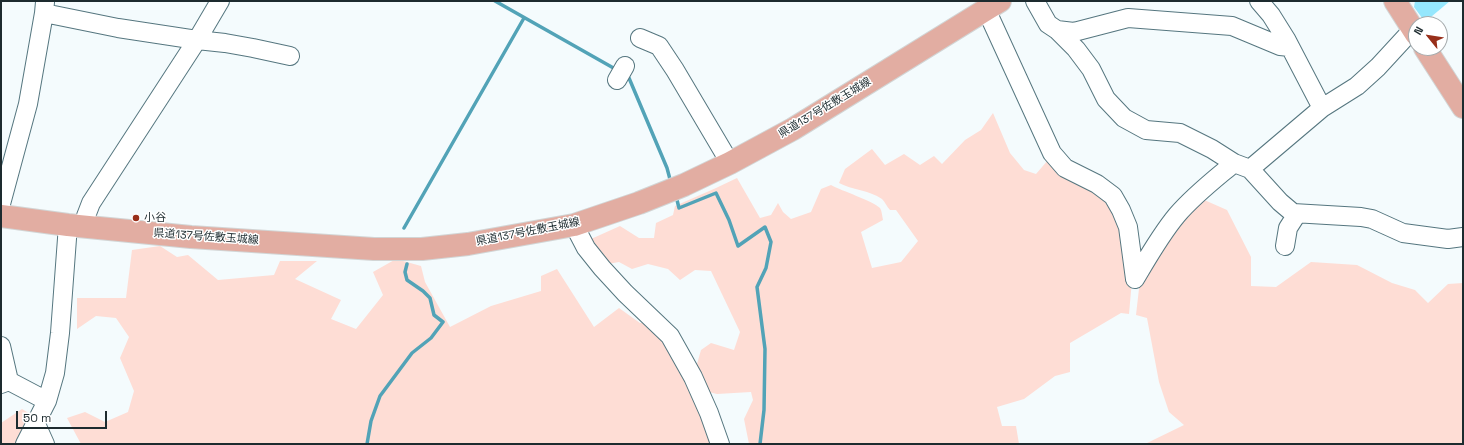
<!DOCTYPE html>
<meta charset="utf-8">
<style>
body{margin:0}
#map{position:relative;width:1464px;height:445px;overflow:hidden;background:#f4fbfd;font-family:"Space Grotesk",sans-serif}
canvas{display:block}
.frame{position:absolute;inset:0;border:2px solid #1d2b2f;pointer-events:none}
.north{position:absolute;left:1408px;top:16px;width:40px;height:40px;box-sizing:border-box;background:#fff;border:1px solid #a5aaac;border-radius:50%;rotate:300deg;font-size:11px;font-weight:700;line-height:16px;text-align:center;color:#1d2b2f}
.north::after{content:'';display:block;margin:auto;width:14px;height:18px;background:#982f1a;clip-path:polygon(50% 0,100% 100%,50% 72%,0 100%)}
.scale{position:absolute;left:16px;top:411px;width:91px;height:18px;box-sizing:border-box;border:2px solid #1d2b2f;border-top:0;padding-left:5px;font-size:12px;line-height:14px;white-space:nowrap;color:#1d2b2f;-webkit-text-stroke:3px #fff;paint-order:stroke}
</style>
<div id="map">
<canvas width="1464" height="445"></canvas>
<div class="frame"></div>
<div class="north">N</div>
<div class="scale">50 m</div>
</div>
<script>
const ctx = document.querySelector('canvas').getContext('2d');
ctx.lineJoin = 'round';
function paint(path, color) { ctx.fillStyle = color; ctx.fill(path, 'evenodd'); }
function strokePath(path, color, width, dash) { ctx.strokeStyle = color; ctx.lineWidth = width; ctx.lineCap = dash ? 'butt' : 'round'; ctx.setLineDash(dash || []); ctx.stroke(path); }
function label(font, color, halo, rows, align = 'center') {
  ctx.font = font + ' "Space Grotesk","Noto Sans JP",sans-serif'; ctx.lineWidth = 3; ctx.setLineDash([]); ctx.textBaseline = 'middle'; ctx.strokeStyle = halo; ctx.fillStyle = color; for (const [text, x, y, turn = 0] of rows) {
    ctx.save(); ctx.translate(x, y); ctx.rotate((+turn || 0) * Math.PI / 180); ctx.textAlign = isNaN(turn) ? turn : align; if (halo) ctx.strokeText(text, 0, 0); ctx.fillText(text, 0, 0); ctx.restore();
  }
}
paint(new Path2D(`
 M993,113L1010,153L1024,170L1036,174L1048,160L1108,197L1120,215L1132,280L1129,314L1121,313L1070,343V372L1055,376L1024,399L997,407L1002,426H1016L1019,444H749L744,419L753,400L751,392L717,394L705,391L695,371L701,350L711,343L734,350L740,332L711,271L695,270L680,280L668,269L648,264L632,269L619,262L608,264L591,239L620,226L639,238H654L656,223L673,215L675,206L716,188L737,178L760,218L771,215L778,203L783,212L791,219L811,212L821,189L831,185C842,191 873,201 880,208C882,211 882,216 883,220L861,232L872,268L901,262L918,241L896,210H890C887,207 885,202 882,199C869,190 852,190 839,183L845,169L872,149L885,165L904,154L920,165L934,156L942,164L965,140L981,130Z
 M1202,199L1227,210L1251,257V286L1276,287L1311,262L1357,265L1392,283L1415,290L1428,303L1448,284L1463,283V444H1145L1184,425L1169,412L1159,382L1147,318L1136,315L1140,280L1165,237Z
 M160,246L177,257L188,255L218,280L274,275L280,261H317L295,279L341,300L331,319L356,329L383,295L373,272L396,259L421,266L425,282L450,327L491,306L541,291V276L557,269L594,327L619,308L640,323L648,322L666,341L690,382L713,444H81L67,418L85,412L105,422L128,412L134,391L120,358L129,337L116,318L96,316L77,329V298H126L132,250Z
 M22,409L32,415L15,444H1V423Z`), '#feddd5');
strokePath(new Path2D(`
 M495,1L617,70
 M625,76L629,78L667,168L671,183
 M676,196L679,208L716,193L729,220L738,246L765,227L771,242L766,268L757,287L765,349L764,410L760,444
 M404,228L524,18
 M367,444L371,421L380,396L412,353L431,338L443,322L434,315L430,298L423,291L407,280L405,272L407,264`), '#52a3b7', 3.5);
paint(new Path2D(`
 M1415,1H1450L1425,22L1414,7Z`), '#95e7fd');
const minor = new Path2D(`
 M1035,1L1048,24L1057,30L1074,32L1128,18L1232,26L1280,46L1290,47
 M1259,1L1271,15L1286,39L1322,108L1357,86L1378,67L1413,29
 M986,9L1052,153L1065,168L1097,184L1113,196L1121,210L1128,227L1135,279
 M44,13L118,28L197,40L225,43L253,48L290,56
 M1057,30L1076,49L1091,69L1106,99L1124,118L1146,130L1180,133L1212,149L1234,163L1250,169L1280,202L1293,213L1361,217L1372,219L1403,233L1448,239L1463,237
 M640,38L659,46L675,70L730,163
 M617,80L625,66
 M1250,169L1322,108
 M1,204L28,104L44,13L45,2
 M574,225L586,248L602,268L625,293L670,336L693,377L709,413L720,444
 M85,227L86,216L91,203L197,40L220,1
 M1285,246L1288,228L1297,214
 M1135,279C1148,257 1161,234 1177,215C1194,195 1215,179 1234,163
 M1,346L9,381
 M1,384L9,381L47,401
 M36,424L45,444
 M25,444L47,401L55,373L60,333L68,225`);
const major = new Path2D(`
 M1395,1L1416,34
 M1425,48L1463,107
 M1,216L68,225L191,237L374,249H422L468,244L574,225L639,203L684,185L730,163L793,129L1000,1`);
strokePath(minor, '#55767f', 20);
strokePath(major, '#d2d5d5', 24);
strokePath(minor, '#fff', 18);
strokePath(major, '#e2ada2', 22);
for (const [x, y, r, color] of [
 [136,218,4,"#982f1a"]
]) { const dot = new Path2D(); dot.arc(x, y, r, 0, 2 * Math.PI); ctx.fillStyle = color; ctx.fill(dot); strokePath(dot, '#fff', 1.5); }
label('11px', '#1d2b2f', '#fff', [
 ["県道137号佐敷玉城線",825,108,-31],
 ["県道137号佐敷玉城線",528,232,-11],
 ["県道137号佐敷玉城線",206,237,4]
]);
label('11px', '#1d2b2f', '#fff', [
 ["小谷",144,218]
], 'left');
</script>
